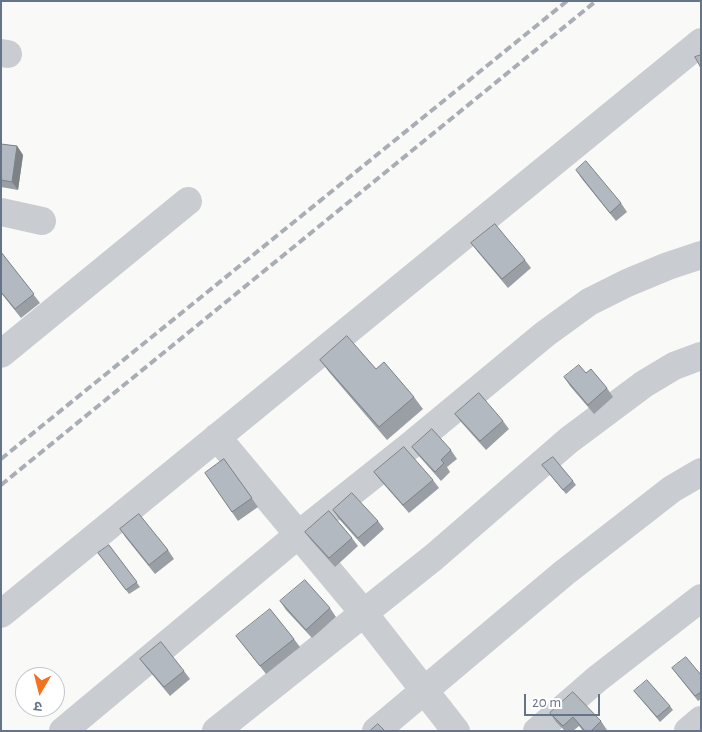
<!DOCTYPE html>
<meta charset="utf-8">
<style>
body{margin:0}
#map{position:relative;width:702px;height:732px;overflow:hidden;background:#f9faf7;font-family:"Alegreya Sans","Noto Sans Devanagari",sans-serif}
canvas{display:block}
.frame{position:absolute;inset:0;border:2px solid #66748a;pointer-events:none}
.north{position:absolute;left:15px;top:667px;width:50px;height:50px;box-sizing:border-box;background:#fff;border:1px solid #c2c7d0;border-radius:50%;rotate:188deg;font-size:14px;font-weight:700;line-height:20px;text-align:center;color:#66748a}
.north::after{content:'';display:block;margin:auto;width:18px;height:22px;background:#f17320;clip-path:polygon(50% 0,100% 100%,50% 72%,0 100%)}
.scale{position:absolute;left:524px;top:694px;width:76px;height:22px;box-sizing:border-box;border:2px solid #66748a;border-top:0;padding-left:6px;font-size:15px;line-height:18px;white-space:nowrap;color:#66748a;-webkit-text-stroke:4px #fff;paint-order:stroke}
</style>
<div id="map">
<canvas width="702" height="732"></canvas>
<div class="frame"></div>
<div class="north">उ</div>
<div class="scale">20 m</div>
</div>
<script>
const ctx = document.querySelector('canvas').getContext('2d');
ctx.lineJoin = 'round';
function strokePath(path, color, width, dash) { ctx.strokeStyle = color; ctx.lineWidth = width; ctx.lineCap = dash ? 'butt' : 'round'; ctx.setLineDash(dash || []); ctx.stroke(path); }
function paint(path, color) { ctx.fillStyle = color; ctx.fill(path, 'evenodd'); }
strokePath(new Path2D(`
 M1,53L8,54
 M1,212L42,221
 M1,354L188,201
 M217,437L363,612L456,731
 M1,614L701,42
 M63,731L298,535L411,445L545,334L589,302L627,283L668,266L701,255
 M216,731L434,557L569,440L644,384L674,366L701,356
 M376,731L564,573L672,489L701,472
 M537,731L597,679L701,598
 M688,731L701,720`), '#c9ccd0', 28);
strokePath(new Path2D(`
 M1,459L567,1
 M1,485L596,1`), '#a9adb5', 4, [8, 4]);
paint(new Path2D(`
 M1,144L17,146L23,155L18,190L1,187Z
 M576,170L621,203L627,212L616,221L582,179Z
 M471,243L525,260L531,268L508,288L477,251Z
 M1,252L40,303L21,318L1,293Z
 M320,360L376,369L414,397L423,409L387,440L329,372Z
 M586,373L607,388L613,397L594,414L570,386L564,377Z
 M455,414L503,421L509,429L486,450L461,422Z
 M412,447L451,450L457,459L447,467L450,472L441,481L418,455Z
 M224,459L258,507L238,521L205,473Z
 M542,465L573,481L576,485L566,494Z
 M374,472L433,480L439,488L409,513L380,480Z
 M333,510L378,521L384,529L364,547L339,519Z
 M120,529L168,550L174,559L155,574L126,538Z
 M305,532L352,538L358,546L335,567L311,540Z
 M109,545L140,587L129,594L98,553Z
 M280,601L330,608L336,617L312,638L286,610Z
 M236,636L294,639L300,647L266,674Z
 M140,659L184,671L190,679L170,696L146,667Z
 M672,668L701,675V699L698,701Z
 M634,691L670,706L673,710L660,722Z
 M550,713L601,721L607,730L606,731H583L579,726L573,731H565L556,722Z`), '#9a9fa6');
paint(new Path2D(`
 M17,146L23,155L18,190L12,182Z`), '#7d8287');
const building = new Path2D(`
 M701,55V68L695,57Z
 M1,144L17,146L12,182L1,180Z
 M586,161L621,203L610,213L576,170Z
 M495,224L525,260L502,279L471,243Z
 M1,252L34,294L15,309L1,292Z
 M347,336L376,369L384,362L414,397L379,427L320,360Z
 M579,365L586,373L591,369L607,388L588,405L564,377Z
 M479,393L503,421L480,441L455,414Z
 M432,429L451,450L441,460L444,463L435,472L412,447Z
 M404,447L433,480L403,505L374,472Z
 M553,457L573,481L563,490L542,465Z
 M224,459L252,498L232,512L205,473Z
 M352,493L378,521L358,538L333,510Z
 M329,511L352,538L329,558L305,532Z
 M139,514L168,550L149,565L120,529Z
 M109,545L137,582L126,590L98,553Z
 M305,580L330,608L306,630L280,601Z
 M270,609L294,639L260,666L236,636Z
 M161,642L184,671L164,687L140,659Z
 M686,657L701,675V692L695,696L672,668Z
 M647,680L670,706L657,717L634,691Z
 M573,692L601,721L591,731H585L573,717L563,726L550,713Z
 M378,724L385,731H370Z`);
paint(building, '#b3b9c1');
strokePath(building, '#7d8287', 1);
</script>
